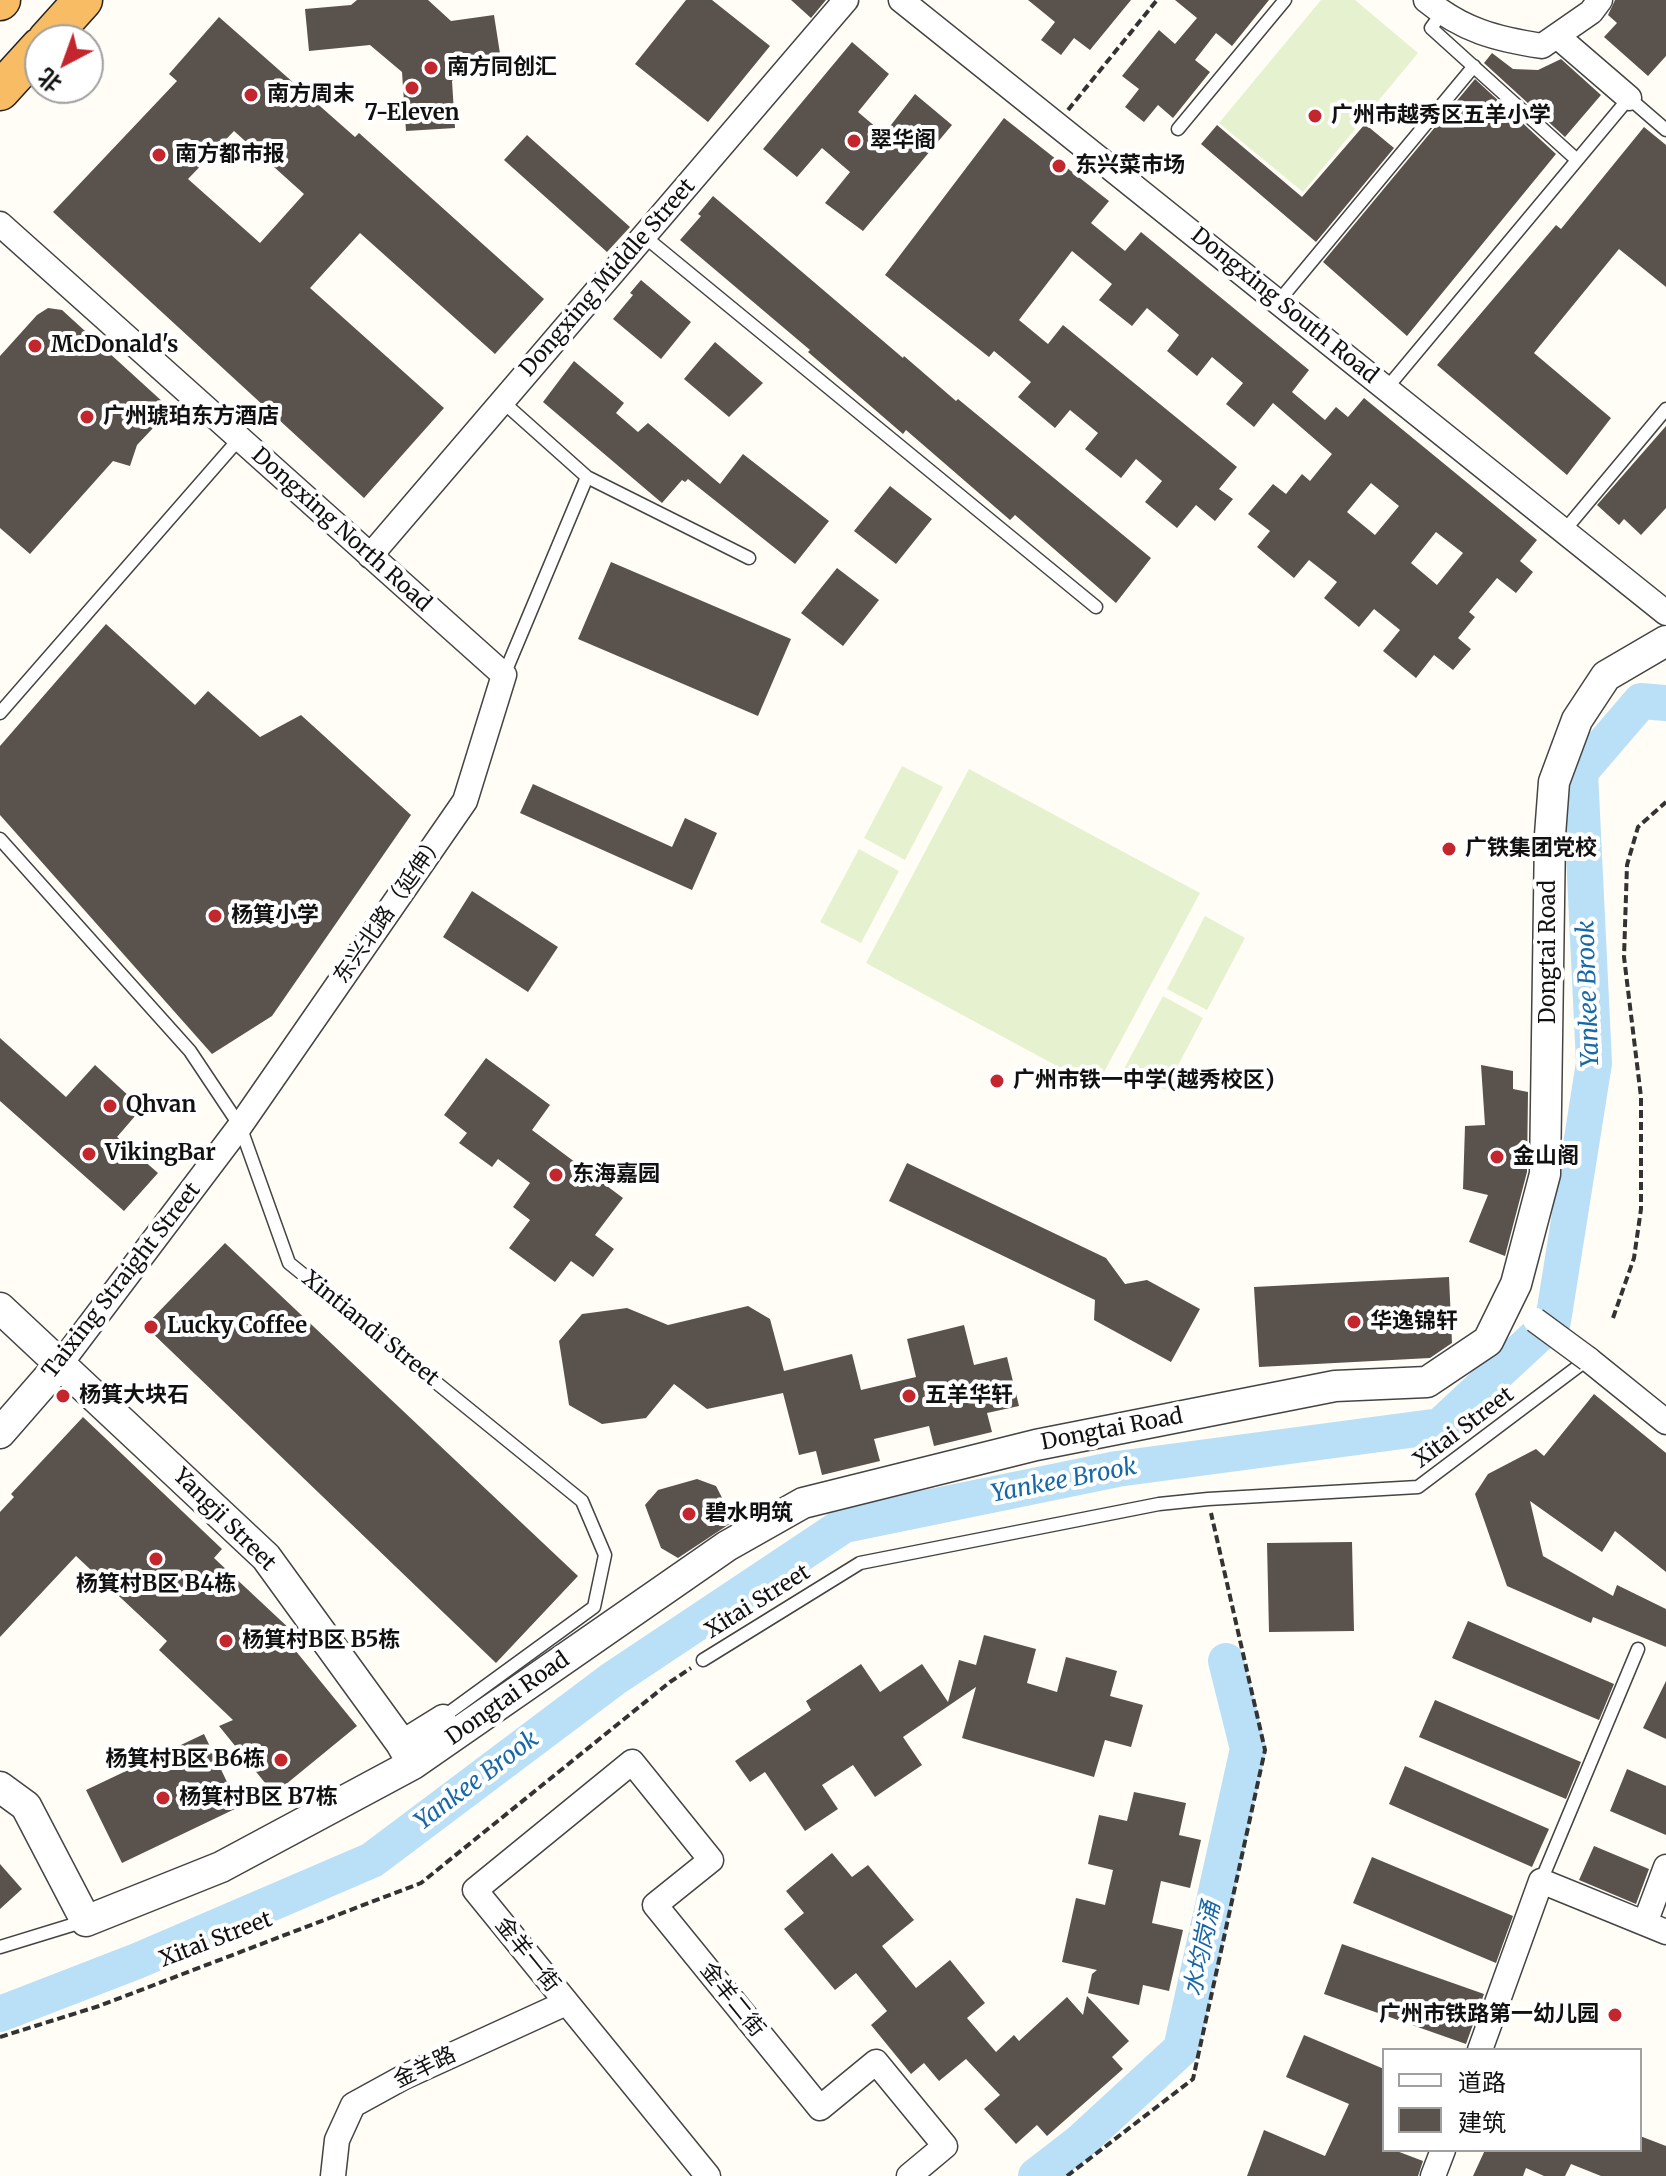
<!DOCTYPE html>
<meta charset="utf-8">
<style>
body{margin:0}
#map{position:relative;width:1666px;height:2176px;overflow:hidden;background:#fffdf5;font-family:Merriweather,"Noto Sans SC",serif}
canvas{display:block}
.legend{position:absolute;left:1382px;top:2048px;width:260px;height:104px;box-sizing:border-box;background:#fff;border:2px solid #a0a0a0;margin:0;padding:10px 14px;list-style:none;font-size:24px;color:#111}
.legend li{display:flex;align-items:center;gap:16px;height:40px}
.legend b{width:40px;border:2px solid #a0a0a0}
.north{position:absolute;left:24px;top:24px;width:80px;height:80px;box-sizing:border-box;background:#fff;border:2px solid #a0a0a0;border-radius:50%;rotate:221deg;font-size:22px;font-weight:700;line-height:32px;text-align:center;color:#111}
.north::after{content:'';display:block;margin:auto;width:28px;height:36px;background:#c4262e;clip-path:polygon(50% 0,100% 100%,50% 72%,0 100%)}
</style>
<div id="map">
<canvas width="1666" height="2176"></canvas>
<ul class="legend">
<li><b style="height:10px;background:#fff"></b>道路</li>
<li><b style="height:22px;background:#5a524d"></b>建筑</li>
</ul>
<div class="north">北</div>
</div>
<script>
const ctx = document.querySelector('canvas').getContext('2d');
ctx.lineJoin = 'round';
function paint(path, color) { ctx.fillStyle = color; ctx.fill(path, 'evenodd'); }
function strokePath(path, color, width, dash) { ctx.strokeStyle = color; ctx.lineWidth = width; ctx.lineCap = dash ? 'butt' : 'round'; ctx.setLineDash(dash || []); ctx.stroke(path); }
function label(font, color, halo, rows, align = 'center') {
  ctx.font = font + ' Merriweather,"Noto Sans SC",serif'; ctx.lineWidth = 8; ctx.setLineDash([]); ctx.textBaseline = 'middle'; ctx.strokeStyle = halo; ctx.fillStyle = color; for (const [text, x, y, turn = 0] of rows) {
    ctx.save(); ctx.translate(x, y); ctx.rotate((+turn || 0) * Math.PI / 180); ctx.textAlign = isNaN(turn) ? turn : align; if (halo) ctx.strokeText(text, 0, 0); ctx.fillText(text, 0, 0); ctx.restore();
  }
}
paint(new Path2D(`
 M1321,0H1355L1418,53L1303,192L1219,123Z
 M902,766L943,787L905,860L864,838Z
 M969,769L1200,893L1096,1087L866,963Z
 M859,849L899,871L861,943L820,922Z
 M1205,916L1245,938L1207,1010L1167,989Z
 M1163,996L1203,1018L1165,1090L1124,1069Z`), '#e6f2cf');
strokePath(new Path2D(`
 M0,2014L137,1961L372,1860L613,1679L844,1525L1117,1469L1440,1426L1553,1321L1594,1063L1580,772L1641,701L1666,703
 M1036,2176L1080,2142L1181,2049L1248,1749L1226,1661`), '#b9e0f7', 36);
paint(new Path2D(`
 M357,0H428L451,21L494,15L501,60L466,65L452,81L455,128L406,131L402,72L370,45L309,51L305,9L351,5Z
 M686,0H712L770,46L708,122L635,64Z
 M791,0H826L811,18Z
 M1028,0H1131L1090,50L1074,38L1061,55L1041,40L1055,22Z
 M1175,0H1269L1232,46L1216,33L1195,60L1210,72L1173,118L1158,105L1144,122L1125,107L1139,89L1122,76L1159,30L1175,44L1197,18Z
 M1615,0H1666V56L1648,76L1604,37L1617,23L1608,15Z
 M219,17L355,137L359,133L544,299L495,354L360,233L310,288L444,408L364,498L53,212L177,81L169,74ZM234,131L304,194L260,243L188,179Z
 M852,42L889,74L858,112L884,134L915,94L952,125L863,231L825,203L850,172L822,148L797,177L763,149Z
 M1492,53L1513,69L1538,70L1561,59L1601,95L1565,137L1484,63Z
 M1475,79L1556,154L1407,336L1323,262Z
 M1004,118L1109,201L1091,223L1125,251L1141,232L1309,370L1292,392L1325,420L1336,407L1348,417L1364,398L1537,540L1520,561L1533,572L1516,593L1497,578L1469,612L1475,617L1458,638L1471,649L1453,670L1434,655L1416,678L1383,651L1400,630L1374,609L1359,627L1324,598L1337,582L1309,560L1294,578L1257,547L1270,531L1248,514L1273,484L1286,494L1302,474L1310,481L1332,454L1273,403L1254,427L1226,404L1243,383L1212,357L1197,376L1167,351L1179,335L1147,308L1132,326L1099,300L1112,284L1072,251L1019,320L1048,344L1063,325L1237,467L1219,489L1233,499L1215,521L1196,505L1177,528L1145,502L1162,481L1136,459L1121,478L1085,449L1098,433L1070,410L1055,428L1018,397L1031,382L994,351L989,357L885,275ZM1371,483L1399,506L1375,535L1347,512ZM1436,532L1463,553L1437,585L1411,563Z
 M1365,124L1394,148L1316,242L1201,144L1217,125L1302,197Z
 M1644,127L1666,145V287L1619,249L1534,353L1611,418L1567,475L1437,365L1556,225L1561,229Z
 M527,135L630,227L607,252L504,160Z
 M713,196L903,358L904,356L956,401L958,399L1151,558L1116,603L1015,515L1010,520L906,430L903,434L808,352L810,350L680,240L701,216L698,214Z
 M641,280L691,322L661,359L613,319L633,295L630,293Z
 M48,308L62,310L164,403L153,416L154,427L137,445L130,466L113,461L30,554L0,528V356L37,315Z
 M715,342L763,383L729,417L684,379Z
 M574,361L624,403L616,413L638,432L648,423L720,484L743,454L829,521L795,564L688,479L685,482L682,480L662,503L543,402Z
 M1666,426V508L1641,535L1624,519L1619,525L1597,505Z
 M890,486L932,519L896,564L854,531Z
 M611,562L791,639L758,716L578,639Z
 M837,568L879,600L843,646L801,613Z
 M106,624L195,705L208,691L260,737L301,715L411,815L272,1016L212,1054L0,815V746Z
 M533,784L672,847L685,818L717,833L692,890L520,813Z
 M472,891L558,947L528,992L443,937Z
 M0,1038L66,1097L95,1065L142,1108L117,1137L158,1173L124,1211L0,1101Z
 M486,1058L550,1105L532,1130L623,1198L595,1235L614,1249L593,1277L571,1261L555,1282L509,1248L530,1220L513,1207L530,1183L498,1159L492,1167L459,1143L467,1133L444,1115Z
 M1481,1065L1513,1071V1089L1528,1092L1527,1172L1505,1256L1469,1242L1488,1195L1463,1189L1465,1126L1485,1125Z
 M907,1163L1106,1258L1125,1284L1147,1280L1200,1309L1171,1362L1094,1320L1095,1300L889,1201Z
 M225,1243L578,1576L496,1663L145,1326Z
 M1449,1277L1452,1343L1430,1358L1259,1367L1254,1287Z
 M748,1306L770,1319L784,1371L852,1354L861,1390L916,1377L907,1339L964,1325L974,1365L1007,1357L1019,1406L987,1413L992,1432L934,1446L929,1426L874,1439L880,1461L822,1475L816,1451L799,1455L783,1393L707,1409L674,1384L646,1418L602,1424L569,1405L559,1341L582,1314L627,1308L668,1325Z
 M1594,1394L1666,1453V1572L1615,1531L1602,1552L1530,1501L1543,1556L1613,1596L1617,1585L1666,1609V1647L1593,1617L1591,1623L1507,1586L1475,1494L1488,1474L1536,1449L1544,1456Z
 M83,1417L222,1549L214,1558L293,1632L286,1639L357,1726L274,1794L219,1726L233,1720L159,1650L167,1641L76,1556L0,1637V1512L14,1497L11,1494Z
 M697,1479L716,1486L734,1521L678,1558L661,1548L645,1505L658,1490Z
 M1352,1542L1354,1631L1269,1632L1267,1543Z
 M1468,1621L1614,1684L1599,1720L1452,1658Z
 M984,1635L1036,1649L1027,1683L1057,1692L1066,1657L1117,1671L1110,1696L1143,1705L1131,1747L1105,1740L1094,1777L962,1738L976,1687L903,1737L922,1765L875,1797L853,1765L822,1785L838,1809L805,1831L765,1772L750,1782L735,1761L811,1710L806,1701L861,1664L880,1692L922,1664L948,1702L959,1660L976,1665Z
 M1666,1681V1739L1643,1728Z
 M1435,1700L1581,1762L1566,1799L1419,1737Z
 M204,1734L239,1807L122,1863L86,1790Z
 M1405,1766L1549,1829L1532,1867L1389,1804Z
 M1627,1769L1666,1786V1835L1610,1811Z
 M1134,1792L1186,1803L1179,1835L1201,1840L1190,1888L1161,1881L1152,1923L1183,1930L1169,1991L1143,1985L1139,2005L1088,1993L1092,1974L1097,1970L1062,1962L1076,1898L1105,1905L1113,1870L1088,1864L1099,1815L1127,1821Z
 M1594,1846L1649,1869L1636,1904L1579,1880Z
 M832,1853L852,1877L868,1865L914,1920L882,1946L916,1988L950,1960L985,2003L967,2018L996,2052L1014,2035L1019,2041L1067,1997L1083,2015L1087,1996L1129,2041L1112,2057L1123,2069L1047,2136L1037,2125L1016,2144L984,2109L1000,2095L966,2059L939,2081L924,2063L911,2074L871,2025L887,2011L856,1973L835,1990L784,1929L804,1913L786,1891Z
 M1372,1857L1513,1916L1496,1963L1353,1903Z
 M0,1864L22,1889L0,1909Z
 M1342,1944L1484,1994L1466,2044L1324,1994Z
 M1304,2035L1384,2069V2150H1394L1423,2161L1418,2176H1247L1264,2130L1325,2156L1349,2104L1286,2077Z
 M1640,2136L1666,2146V2176H1601L1571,2164L1565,2176H1544L1526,2168L1523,2176H1473L1485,2150H1640Z`), '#5a524d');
const service = new Path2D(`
 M1442,13L1431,28L1577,160
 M1178,129L1285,0
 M645,237L1096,607
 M1278,302L1474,66
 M1386,389L1629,98L1666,130
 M503,402L587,477L749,558
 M1564,531L1666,409
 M504,675L587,477
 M0,713L239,439
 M0,839L190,1051L240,1126L289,1263L582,1501L605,1555L594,1607L443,1717
 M703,1660L860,1563L1159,1504L1208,1499L1418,1487L1588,1359
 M1541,1881L1638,1649
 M0,1947L85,1921`);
const minor = new Path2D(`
 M901,0L1666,613
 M1426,0C1462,30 1496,39 1542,46L1591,12L1600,0
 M1557,36L1629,98
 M0,224L504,675L465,801L240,1126L61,1363
 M370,556L846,0
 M1588,1359L1666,1422
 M401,1743L443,1717
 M1645,1923L1666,1867
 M1480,2050L1541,1881L1666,1932
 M333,2176L337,2140L353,2105L404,2077L566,2003
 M708,2176L475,1890L632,1762L711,1860L655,1905L820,2108L876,2062L945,2146L909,2176
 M1433,2176L1443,2150`);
const tertiary = new Path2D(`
 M0,1308L266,1557L401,1743L413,1764
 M0,1433L61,1363
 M0,1787L26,1806L86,1921L221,1867L413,1764L727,1546L803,1503L1036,1445L1335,1386L1427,1382L1488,1341L1516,1284L1545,1174L1550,835L1554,782L1577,720L1606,676L1666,641`);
const trunk = new Path2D(`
 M0,1L1,0
 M47,40L83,0
 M0,91L40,47`);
strokePath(service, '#444', 15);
strokePath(minor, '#444', 27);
strokePath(tertiary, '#444', 33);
strokePath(trunk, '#222', 41);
strokePath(new Path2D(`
 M1068,110L1157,0
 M1613,1318L1634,1258L1641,1209V1097L1624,957L1627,865L1638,827L1666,802
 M0,2037L99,2006L421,1883L670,1682L691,1668
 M1067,2176L1193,2079L1265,1750L1211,1513`), '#333', 4, [8, 4]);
strokePath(service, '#fff', 12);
strokePath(minor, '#fff', 24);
strokePath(tertiary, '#fff', 30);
strokePath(trunk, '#f7bc64', 38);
const minorBridge = new Path2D(`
 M1535,1320L1588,1359`);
strokePath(minorBridge, '#444', 27, []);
strokePath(minorBridge, '#fff', 24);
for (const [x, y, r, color] of [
 [431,68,8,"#c4262e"],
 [412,88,8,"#c4262e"],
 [251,95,8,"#c4262e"],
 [1315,116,8,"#c4262e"],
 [854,141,8,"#c4262e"],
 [159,155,8,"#c4262e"],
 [1059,166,8,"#c4262e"],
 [35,346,8,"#c4262e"],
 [87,417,8,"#c4262e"],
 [1449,849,8,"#c4262e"],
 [215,916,8,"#c4262e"],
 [997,1081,8,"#c4262e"],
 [110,1106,8,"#c4262e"],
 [89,1154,8,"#c4262e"],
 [1497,1157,8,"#c4262e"],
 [556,1175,8,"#c4262e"],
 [1354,1322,8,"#c4262e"],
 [151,1327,8,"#c4262e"],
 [63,1396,8,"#c4262e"],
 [909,1396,8,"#c4262e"],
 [689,1514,8,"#c4262e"],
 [156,1559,8,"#c4262e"],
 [226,1641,8,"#c4262e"],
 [281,1760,8,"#c4262e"],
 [163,1798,8,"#c4262e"],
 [1615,2015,8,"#c4262e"]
]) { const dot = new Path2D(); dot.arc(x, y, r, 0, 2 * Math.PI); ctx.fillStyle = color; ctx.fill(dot); strokePath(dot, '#fff', 3); }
label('bold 22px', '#111', '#fff', [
 ["南方同创汇",447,68],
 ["南方周末",267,95],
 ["7-Eleven",412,114,"center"],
 ["广州市越秀区五羊小学",1331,116],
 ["翠华阁",870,141],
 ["南方都市报",175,155],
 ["东兴菜市场",1075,166],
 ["McDonald's",51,346],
 ["广州琥珀东方酒店",103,417],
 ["广铁集团党校",1465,849],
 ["杨箕小学",231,916],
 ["广州市铁一中学(越秀校区)",1013,1081],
 ["Qhvan",126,1106],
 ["VikingBar",105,1154],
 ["金山阁",1513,1157],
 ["东海嘉园",572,1175],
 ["华逸锦轩",1370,1322],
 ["Lucky Coffee",167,1327],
 ["杨箕大块石",79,1396],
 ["五羊华轩",925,1396],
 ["碧水明筑",705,1514],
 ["杨箕村B区 B4栋",156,1585,"center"],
 ["杨箕村B区 B5栋",242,1641],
 ["杨箕村B区 B6栋",265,1760,"right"],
 ["杨箕村B区 B7栋",179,1798],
 ["广州市铁路第一幼儿园",1599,2015,"right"]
], 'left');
label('22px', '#111', '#fff', [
 ["Dongxing Middle Street",608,278,-49],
 ["Dongxing South Road",1284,306,39],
 ["Dongxing North Road",341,530,42],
 ["东兴北路（延伸）",390,909,-55],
 ["Dongtai Road",1549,952,-90],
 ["Taixing Straight Street",122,1281,-52],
 ["Xintiandi Street",370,1329,39],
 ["Xitai Street",1464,1428,-37],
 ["Dongtai Road",1112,1430,-11],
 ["Yangji Street",224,1520,45],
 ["Xitai Street",758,1602,-32],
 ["Dongtai Road",508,1699,-35],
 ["Xitai Street",216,1940,-21],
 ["金羊一街",527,1955,51],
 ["金羊二街",732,2000,51],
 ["金羊路",425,2068,-26]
]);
label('italic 24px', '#1768a6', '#fff', [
 ["Yankee Brook",1589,994,-92],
 ["Yankee Brook",1064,1481,-11],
 ["Yankee Brook",477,1781,-37],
 ["水均岗涌",1203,1949,-78]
]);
</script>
